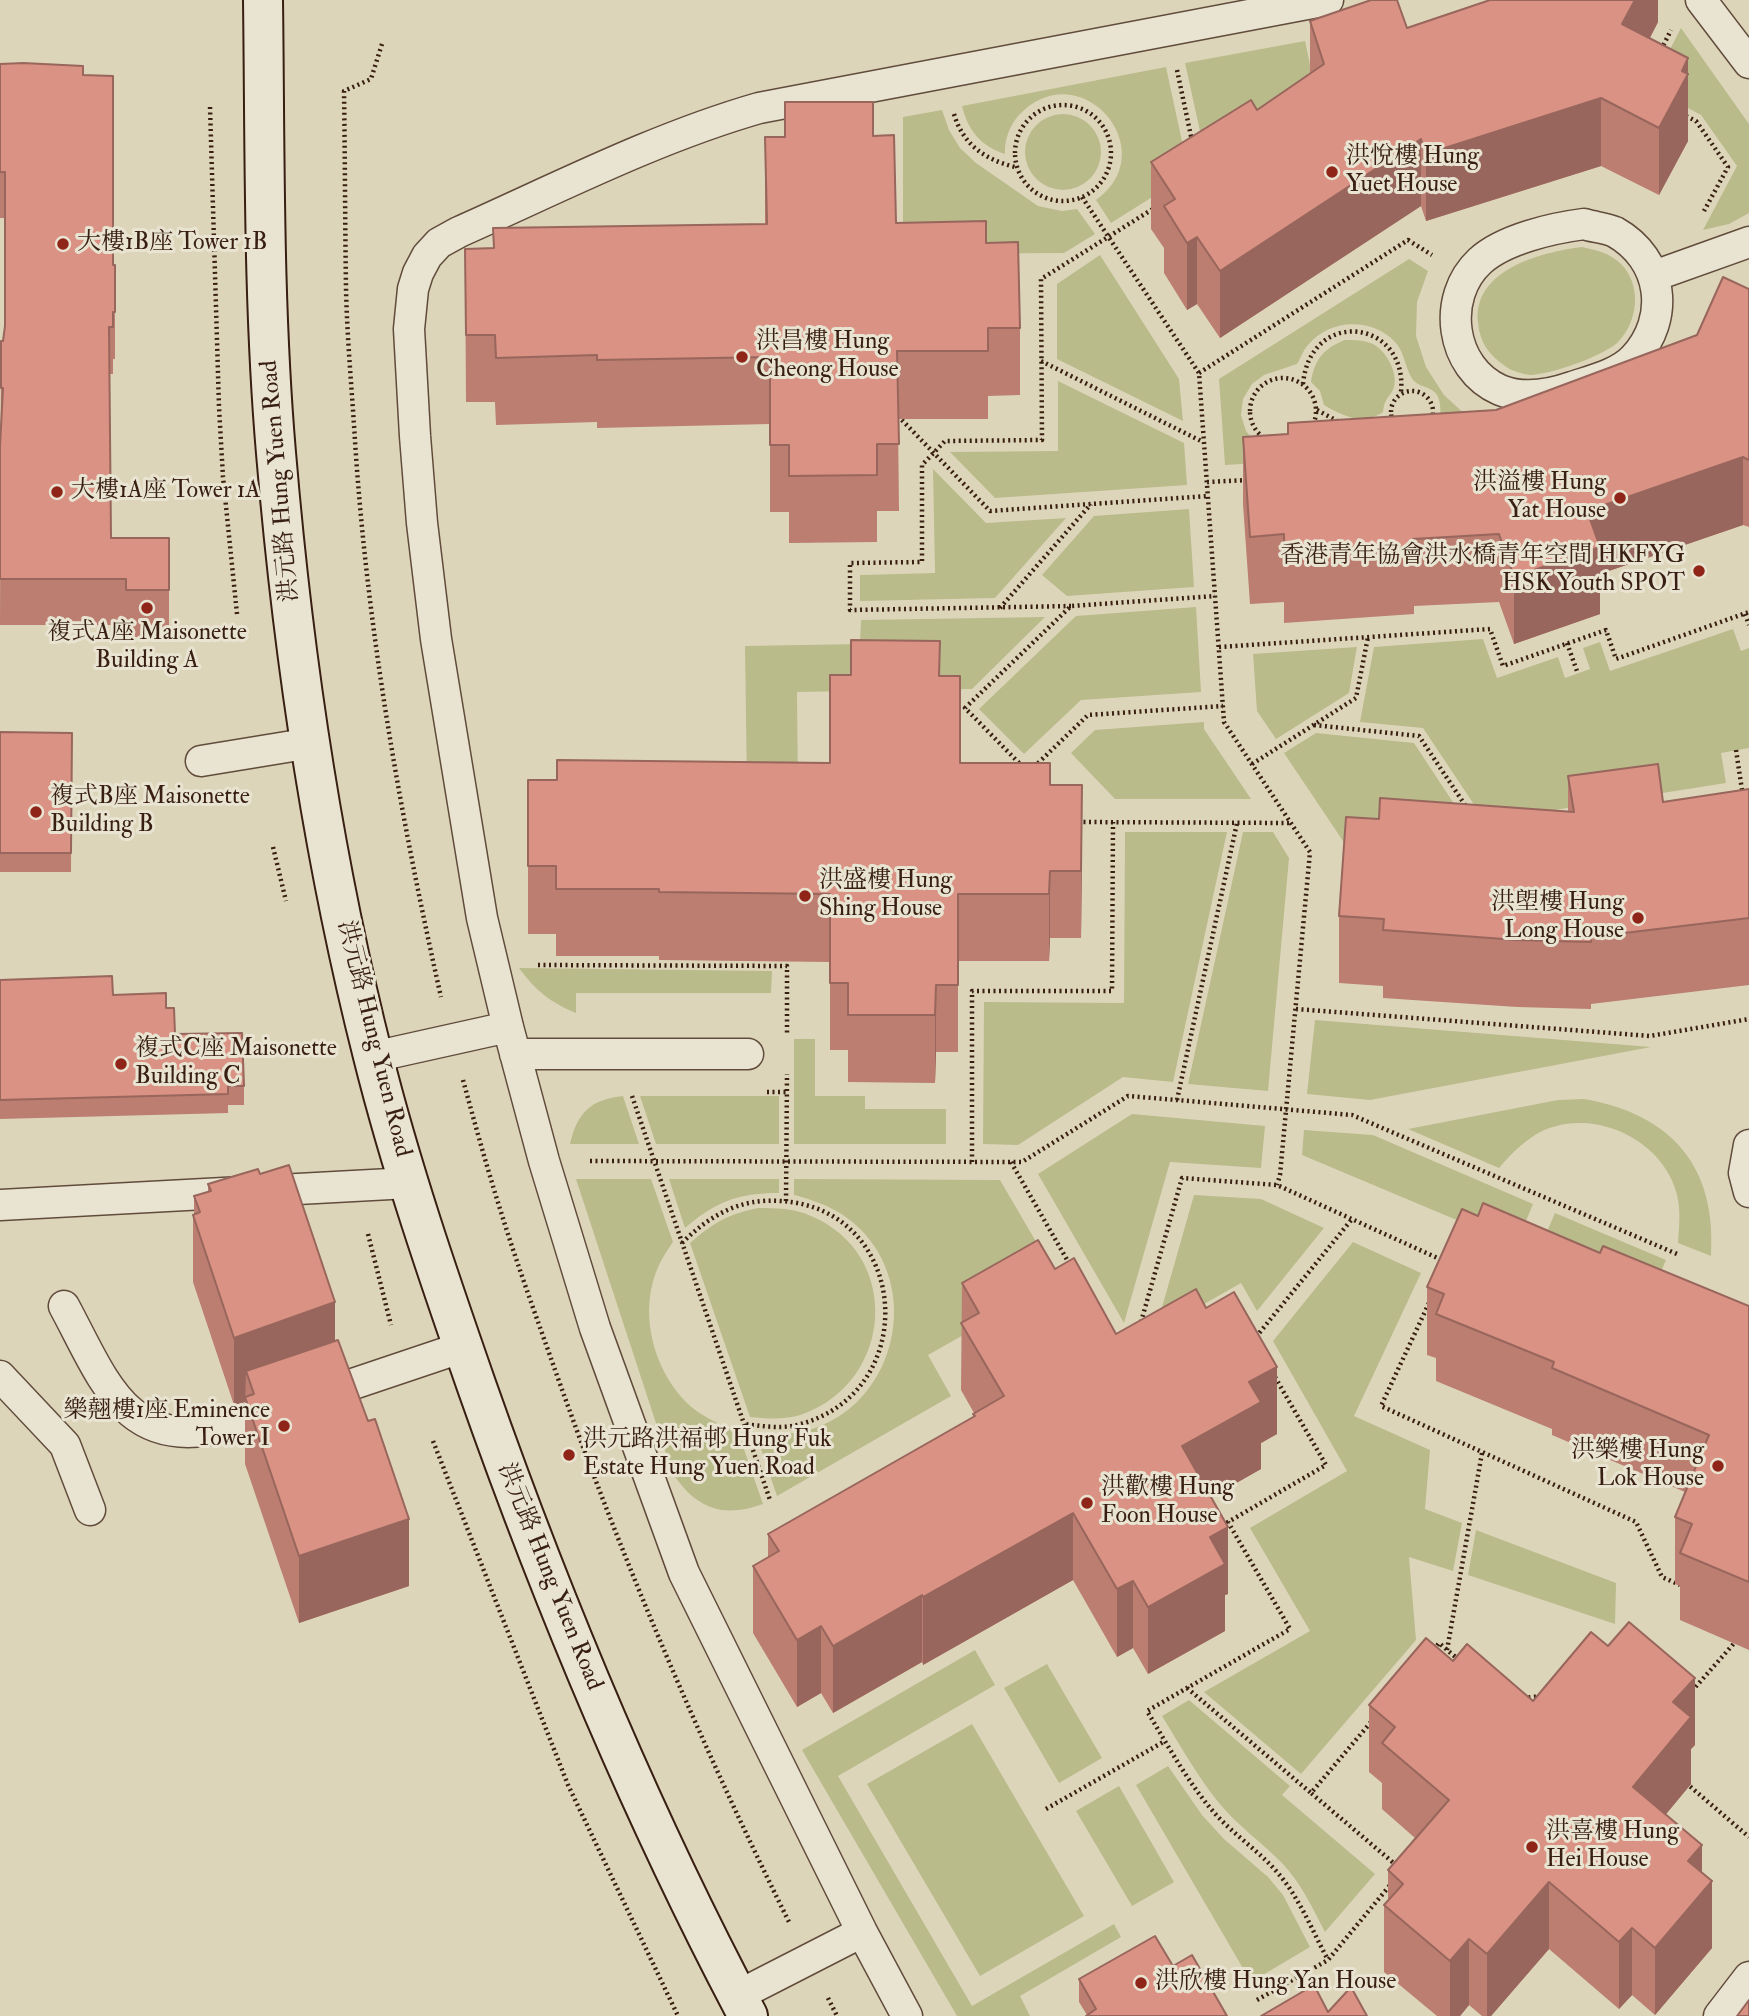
<!DOCTYPE html>
<meta charset="utf-8">
<style>
body{margin:0}
canvas{display:block;background:#ddd5ba}
</style>
<canvas width="1749" height="2016"></canvas>
<script>
const ctx = document.querySelector('canvas').getContext('2d');
ctx.lineJoin = 'round';
function paint(path, color) { ctx.fillStyle = color; ctx.fill(path, 'evenodd'); }
function strokePath(path, color, width, dash) { ctx.strokeStyle = color; ctx.lineWidth = width; ctx.lineCap = dash ? 'butt' : 'round'; ctx.setLineDash(dash || []); ctx.stroke(path); }
function label(font, color, halo, rows, align = 'center') {
  ctx.font = font + ' "IM FELL Double Pica","Noto Serif SC",serif'; ctx.lineWidth = 6; ctx.setLineDash([]); ctx.textBaseline = 'middle'; ctx.strokeStyle = halo; ctx.fillStyle = color; for (const [text, x, y, turn = 0] of rows) {
    ctx.save(); ctx.translate(x, y); ctx.rotate((+turn || 0) * Math.PI / 180); ctx.textAlign = isNaN(turn) ? turn : align; if (halo) ctx.strokeText(text, 0, 0); ctx.fillText(text, 0, 0); ctx.restore();
  }
}
paint(new Path2D(`
 M1681,28L1749,124V213L1729,224L1703,230L1737,166L1701,115L1650,88Z
 M1305,41L1316,93L1207,163L1185,63Z
 M1166,67L1189,174L1111,223L1096,200C1166,150 1079,51 1019,115C1010,125 1004,140 1005,154C981,146 968,131 962,106Z
 M942,110L949,130L960,148L976,163L1038,206L1062,211L1077,209L1095,234L1064,253L903,254V117Z
 M1025 152a38 38 0 1 1 76 0a38 38 0 1 1-76 0Z
 M1582,247C1596,250 1610,253 1621,264C1642,285 1638,321 1619,341C1607,355 1549,375 1530,375C1523,374 1511,371 1505,366C1489,355 1480,343 1478,323C1472,270 1541,252 1582,247Z
 M1100,255L1179,379L1183,421L1057,359V284Z
 M1409,259L1428,271L1417,302L1416,336L1426,367L1444,395L1468,417L1440,423C1445,376 1420,396 1410,375C1404,363 1404,351 1394,341C1371,317 1329,319 1308,345C1303,350 1301,358 1297,364L1264,375L1252,384L1243,399L1241,415L1246,431L1256,443L1343,458L1225,465L1219,379Z
 M1345,340C1354,340 1365,340 1373,344C1386,351 1398,372 1394,387C1391,397 1385,396 1383,412C1362,426 1343,416 1324,405L1320,391L1311,382C1314,360 1324,348 1345,340Z
 M1058,381L1184,443L1187,485L995,498L950,452L1058,451Z
 M933,469L986,523L1066,518L995,598L860,601V575L935,573Z
 M1189,509L1194,587L1067,596L1042,575L1094,516Z
 M1196,607L1201,692L1081,700L1024,754L979,709L1076,616Z
 M1045,617L972,689L797,692L798,790H747L745,646L860,644L861,620Z
 M1733,629L1741,651L1749,648V748L1721,753L1726,783L1485,821L1423,728L1360,722L1374,647L1483,639L1497,678L1558,657L1565,678L1590,669L1583,648L1600,642L1610,671Z
 M1357,647L1349,693L1276,739L1257,711L1253,654Z
 M1204,722V729L1251,799H1115L1071,753L1095,730Z
 M1316,733L1414,743L1487,854L1345,844L1284,753Z
 M1125,832H1227L1173,1082L1123,1077L1018,1145L983,1144L984,1002L1124,1003Z
 M1243,832H1273L1289,858L1268,1091L1188,1084Z
 M519,968L772,971L771,993H576V1013C551,1003 535,990 519,968Z
 M1315,1020L1651,1047L1370,1100L1307,1094Z
 M794,1039H815V1096H865V1109H946V1144H794Z
 M623,1096L639,1144H570C577,1113 591,1099 623,1096Z
 M640,1096H779V1144H656Z
 M1584,1099C1671,1114 1717,1166 1711,1256L1678,1243C1679,1227 1681,1211 1677,1195C1663,1137 1587,1104 1535,1135C1521,1144 1510,1155 1499,1168L1408,1129L1558,1100Z
 M1132,1114L1265,1126L1261,1168L1170,1162L1124,1323L1038,1174Z
 M1304,1130L1373,1135L1533,1204L1516,1245L1302,1155Z
 M576,1179H651L673,1242C668,1249 663,1257 659,1265C638,1310 652,1367 686,1402C700,1416 719,1424 738,1432L763,1504C722,1519 695,1508 672,1472Z
 M669,1179H779V1193C737,1193 716,1202 685,1228Z
 M794,1179L1000,1180L1059,1281L928,1355L951,1396L777,1496L756,1434C774,1435 791,1435 809,1430C892,1406 922,1297 864,1233C845,1212 821,1202 794,1195Z
 M1194,1195L1261,1199L1324,1228L1257,1311L1241,1283L1155,1332Z
 M758,1208C776,1208 794,1208 811,1216C902,1254 894,1381 803,1414C786,1420 768,1419 750,1417L690,1243C713,1223 728,1214 758,1208Z
 M1555,1213L1666,1260L1648,1302L1537,1255Z
 M1353,1242L1421,1273L1354,1416L1430,1450L1425,1509L1462,1523L1453,1571L1409,1557L1416,1640L1301,1774L1204,1692L1310,1631L1250,1528L1347,1471L1273,1341Z
 M1476,1530L1616,1583L1615,1624L1468,1575Z
 M975,1650L995,1685L838,1776L972,2006L1114,1924L1121,1937L1020,1996L1030,2016H957L802,1750Z
 M1047,1664L1102,1758L1059,1783L1004,1688Z
 M1189,1700L1290,1786L1282,1795L1375,1874L1325,1932C1312,1907 1301,1883 1282,1863C1261,1842 1237,1825 1219,1803C1197,1776 1180,1745 1162,1716Z
 M972,1724L1084,1916L980,1976L867,1784Z
 M1168,1766L1202,1815L1224,1839L1268,1877L1283,1895L1310,1947L1251,1982L1136,1785Z
 M1119,1786L1174,1882L1132,1906L1076,1811Z`), '#b9bb8b');
const lane = new Path2D(`
 M1701,0L1749,63
 M1584,224C1593,227 1606,228 1615,232C1663,259 1671,318 1634,358C1619,374 1593,380 1572,387C1549,395 1524,400 1500,390C1450,368 1441,297 1480,261C1504,239 1553,228 1584,224Z
 M1654,276L1749,242
 M201,761L311,743
 M515,1054H748
 M373,1057L508,1027
 M1749,1145L1744,1173L1749,1192
 M0,1205L409,1183
 M64,1306C104,1380 126,1454 228,1426L463,1347
 M0,1376L65,1445L90,1510
 M737,1996L862,1932
 M907,2016L862,1932L684,1573L595,1328L544,1161L508,1027L482,918L436,639L422,523L415,436L409,329L413,289L418,273L427,256L439,243L459,232C558,188 655,138 759,108L1328,0
 M1719,2016L1749,1977`);
const secondary = new Path2D(`
 M263,0C265,151 263,302 276,453C293,655 323,859 373,1056C401,1168 439,1278 477,1387C553,1603 641,1814 748,2016`);
strokePath(lane, '#614c3b', 33);
strokePath(secondary, '#381f11', 42);
strokePath(new Path2D(`
 M382,44L371,79L344,91C345,157 345,222 346,288C347,339 352,390 355,441C367,628 400,815 441,997
 M1661,50L1671,30
 M1177,70L1192,141
 M1015 153a48 48 0 1 1 96 0a48 48 0 1 1-96 0Z
 M210,107L219,407L223,477L237,614
 M954,114C963,145 986,160 1015,167
 M1686,116L1696,121L1728,167L1704,211
 M1082,197L1199,373L1224,722L1310,852L1280,1175L1277,1185
 M1041,361L1203,442
 M1199,373L1408,240L1432,255
 M1250 411a33 33 0 1 1 66 0a33 33 0 1 1-66 0Z
 M1303,384C1310,307 1408,319 1401,392
 M1391 412a21 21 0 1 1 42 0a21 21 0 1 1-42 0Z
 M1317,410L1341,423
 M898,416L990,511L1208,496
 M1207,482L1248,480
 M1071,606L850,610V563L922,562V465L945,441L1042,440L1041,279L1156,207
 M1000,608L1091,504
 M1745,614L1749,625
 M1567,643L1578,674
 M1219,647L1490,629L1503,666L1606,630L1616,659L1749,612
 M1314,725L1419,736L1467,808
 M1736,750L1742,790
 M1252,764L1356,698L1368,637
 M1023,767L965,708L1071,606L1215,596
 M1034,767L1088,715L1223,706
 M1078,822L1290,823
 M273,847L286,901
 M538,965L787,966V1034
 M1296,1009L1650,1036L1749,1019
 M463,1080C475,1124 487,1168 501,1212C517,1264 536,1316 554,1367C621,1557 700,1742 789,1922
 M767,1092H787
 M632,1096L770,1500
 M1177,1100L1237,823
 M590,1161L1022,1162L1128,1096L1177,1100L1352,1115L1677,1254
 M972,1162V991H1112L1113,822
 M1011,1162L1070,1265
 M786,1201L787,1074
 M368,1234L391,1325
 M682,1243C710,1215 740,1198 781,1201C911,1209 923,1394 797,1425C780,1429 762,1426 744,1424
 M1429,1303L1381,1406L1636,1522L1662,1577L1680,1585
 M1141,1322L1182,1178L1277,1185L1444,1261
 M1256,1337L1352,1219
 M1275,1377L1326,1465L1228,1522L1290,1629L1147,1711C1167,1744 1186,1779 1211,1809C1231,1833 1257,1849 1277,1872C1299,1897 1312,1930 1328,1960
 M433,1441L568,1785L678,2016
 M1434,1650L1439,1643L1459,1660
 M1447,1650L1482,1453
 M1187,1688L1311,1793
 M1692,1691L1737,1640
 M1523,1698L1542,1696
 M1371,1722L1311,1793L1396,1865
 M1686,1783L1749,1837
 M1046,1809L1165,1741
 M828,1998L837,2016
 M1257,2000L1328,1960L1391,1884`), '#381f11', 4.5, [2, 3.5]);
strokePath(lane, '#e9e4d2', 30);
strokePath(secondary, '#e9e4d2', 38);
paint(new Path2D(`
 M1658,0V22L1650,38L1688,58V141L1659,195L1601,166L1426,221L1421,206L1220,338L1197,304L1187,310L1164,273V248L1151,229V162L1257,110L1310,74V21L1407,28Z
 M0,64L83,75L113,265H115V359H113V374H109L111,538H169V637H126V625H0L1,341H3L5,326V218H0Z
 M873,136L896,223L986,243L1020,328V395L988,396V419H898L899,511H877V542L789,543V512H770V424L597,428V422L496,425L495,402H466L465,249L493,248V228L765,224V137Z
 M1749,289V527L1743,525L1600,574V614L1514,644L1499,602L1414,606V614L1284,623V602L1250,604L1243,504V437L1288,434V423L1496,410L1697,335Z
 M940,676L960,763L1050,785L1082,852L1081,938H1050L1049,961H958V1052H936L935,1083L848,1082V1050H830V962L659,960V956H556V934H528V866L557,780L830,763Z
 M0,732L72,733L71,872H0Z
 M1568,776L1663,802L1749,789V985L1591,1004V1009L1517,1007L1383,998V986L1339,983V916L1379,819L1568,811Z
 M0,980L166,1008L175,1034L244,1086V1105H228V1113L0,1119Z
 M260,1174L335,1341L409,1586L299,1623L245,1464V1402L234,1405L193,1282V1215L194,1214V1196L208,1192V1184Z
 M1478,1216L1600,1253L1749,1306V1650L1680,1620V1586L1675,1584V1517L1685,1492L1552,1435V1429L1436,1381V1358L1427,1355V1287Z
 M1055,1269L1116,1334L1277,1434L1261,1443V1469L1211,1497L1228,1594L1225,1595V1631L1148,1674L1133,1648L1117,1657L1073,1580L923,1665L922,1662L833,1713L821,1693L797,1707L753,1633V1566L768,1557V1534L973,1417V1414L974,1413L961,1390L962,1283Z
 M1453,1661L1533,1701L1695,1745L1691,1749V1784L1666,1814L1702,1873L1712,1948L1655,2015L1632,1995L1619,2009L1549,1949L1491,2016H1482L1469,2005L1460,2016H1437L1384,1972V1905L1388,1901V1870L1415,1838L1382,1809V1783L1369,1772V1705Z
 M1173,1966L1087,2015L1079,2002V1979Z`), '#bb7e71');
paint(new Path2D(`
 M1635,0H1658V22L1622,91V24Z
 M1688,58V141L1659,195V128L1682,71Z
 M1601,98V166L1426,221V154Z
 M1421,139V206L1220,338V271Z
 M1197,237V304L1187,310V243Z
 M1743,457V525L1600,574V614L1514,644V577L1587,511Z
 M1082,785V852L1081,938V871Z
 M1050,871V938L1049,961V894Z
 M936,985V1052L935,1083V1015Z
 M335,1302V1370L254,1394L246,1371L245,1402L234,1405V1338Z
 M1277,1367V1434L1261,1443V1469L1182,1514V1446L1249,1382Z
 M1073,1513V1580L923,1665V1597Z
 M409,1519V1586L299,1623V1556Z
 M1228,1527V1594L1225,1595V1631L1148,1674V1607L1210,1537Z
 M1133,1581V1648L1117,1657V1589Z
 M922,1595V1662L833,1713V1646Z
 M821,1626V1693L797,1707V1640Z
 M1695,1678V1745L1691,1749V1784L1633,1854V1787L1673,1702Z
 M1702,1845V1893L1712,1881V1948L1655,2015V1948L1688,1861Z
 M1549,1882V1949L1491,2016H1487V1954Z
 M1632,1928V1995L1619,2009V1942Z
 M1469,1939V2005L1460,2016H1450V1961Z`), '#98665c');
const building = new Path2D(`
 M1371,0H1397L1407,28L1490,0H1635L1622,24L1688,58L1682,71L1688,74L1659,128L1601,98L1426,154L1421,139L1220,271L1197,237L1187,243L1164,206L1175,199L1151,162L1251,100L1257,110L1324,64L1310,21Z
 M23,63L83,66V75L113,76V265H115V312H113V327H109L111,538H169V590H126V579H0V446L3,388H1V341H3L5,326V172H0V64Z
 M785,102H873V136L894,135L896,223L986,221V243L1018,242L1020,328H988V351H897L899,444H877V475L789,476V445H770V357L597,360V355L496,358L495,335H466L465,249L494,248L493,228L767,224L765,137H785Z
 M1723,277L1749,289V460L1743,457L1587,511L1600,547L1514,577L1499,534L1413,539L1414,547L1284,556V534L1250,537L1243,437L1288,434V423L1496,410L1697,335Z
 M851,640L940,641L939,676H960V763H1050V785H1082L1081,871H1050L1049,894H958V985H936L935,1015H848V983H830V894L659,892V889H556V866H528V780H557V760L830,763V675H851Z
 M0,732L72,733L71,853H0Z
 M1658,764L1663,802L1749,789V918L1591,937V942L1517,940L1383,930L1384,919L1339,916L1346,817L1379,819L1380,798L1574,812L1568,776Z
 M112,976L113,995L166,993V1008H174L175,1034L242,1033L244,1086H228V1094L0,1100V980Z
 M289,1165L335,1302L234,1338L193,1215L200,1212L194,1196L211,1191L208,1184L258,1169L260,1174Z
 M1483,1203L1600,1253L1603,1246L1749,1306V1582L1680,1553L1692,1524L1675,1517L1709,1435L1552,1368L1554,1362L1436,1314L1444,1294L1427,1287L1462,1209L1478,1216Z
 M1038,1240L1055,1269L1074,1258L1116,1334L1196,1289L1206,1308L1234,1292L1277,1367L1249,1382L1261,1402L1182,1446L1228,1527L1210,1537L1225,1564L1148,1607L1133,1581L1117,1589L1073,1513L923,1597L922,1595L833,1646L821,1626L797,1640L753,1566L779,1551L768,1534L975,1416L973,1414L1004,1396L961,1323L979,1313L962,1283Z
 M338,1340L368,1421L375,1419L409,1519L299,1556L245,1397L254,1394L246,1371Z
 M1629,1622L1695,1678L1673,1702L1691,1717L1633,1787L1702,1845L1688,1861L1712,1881L1655,1948L1632,1928L1619,1942L1549,1882L1487,1954L1469,1939L1450,1961L1384,1905L1403,1884L1388,1870L1449,1800L1382,1743L1395,1727L1369,1705L1426,1638L1453,1661L1467,1644L1533,1701L1591,1632L1608,1646Z
 M1155,1936L1173,1966L1192,1955L1227,2016H1086L1096,2009L1079,1979Z
 M1314,1985L1328,2012L1351,1987L1367,2016H1261Z
 M1749,2000V2016H1737Z`);
paint(building, '#d99283');
strokePath(building, '#98665c', 2);
for (const [x, y, r, color] of [
 [1332,172,7,"#8f2418"],
 [63,244,7,"#8f2418"],
 [742,357,7,"#8f2418"],
 [57,492,7,"#8f2418"],
 [1620,498,7,"#8f2418"],
 [1699,571,7,"#8f2418"],
 [147,608,7,"#8f2418"],
 [36,812,7,"#8f2418"],
 [805,896,7,"#8f2418"],
 [1638,918,7,"#8f2418"],
 [121,1064,7,"#8f2418"],
 [284,1426,7,"#8f2418"],
 [569,1455,7,"#8f2418"],
 [1718,1466,7,"#8f2418"],
 [1087,1503,7,"#8f2418"],
 [1532,1847,7,"#8f2418"],
 [1141,1983,7,"#8f2418"]
]) { const dot = new Path2D(); dot.arc(x, y, r, 0, 2 * Math.PI); ctx.fillStyle = color; ctx.fill(dot); strokePath(dot, '#e9e4d2', 2.5); }
label('24px', '#381f11', '#e9e4d2', [
 ["洪悅樓 Hung",1346,158],
 ["Yuet House",1346,186],
 ["大樓1B座 Tower 1B",77,244],
 ["洪昌樓 Hung",756,343],
 ["Cheong House",756,371],
 ["洪溢樓 Hung",1606,484,"right"],
 ["Yat House",1606,512,"right"],
 ["大樓1A座 Tower 1A",71,492],
 ["香港青年協會洪水橋青年空間 HKFYG",1685,557,"right"],
 ["HSK Youth SPOT",1685,585,"right"],
 ["複式A座 Maisonette",147,634,"center"],
 ["Building A",147,662,"center"],
 ["複式B座 Maisonette",50,798],
 ["Building B",50,826],
 ["洪盛樓 Hung",819,882],
 ["Shing House",819,910],
 ["洪塱樓 Hung",1624,904,"right"],
 ["Long House",1624,932,"right"],
 ["複式C座 Maisonette",135,1050],
 ["Building C",135,1078],
 ["樂翹樓1座 Eminence",270,1412,"right"],
 ["Tower I",270,1440,"right"],
 ["洪元路洪福邨 Hung Fuk",583,1441],
 ["Estate Hung Yuen Road",583,1469],
 ["洪樂樓 Hung",1704,1452,"right"],
 ["Lok House",1704,1480,"right"],
 ["洪歡樓 Hung",1101,1489],
 ["Foon House",1101,1517],
 ["洪喜樓 Hung",1546,1833],
 ["Hei House",1546,1861],
 ["洪欣樓 Hung Yan House",1155,1983]
], 'left');
label('24px', '#381f11', '#e9e4d2', [
 ["洪元路 Hung Yuen Road",281,481,-95],
 ["洪元路 Hung Yuen Road",373,1039,76],
 ["洪元路 Hung Yuen Road",549,1577,68]
]);
</script>
